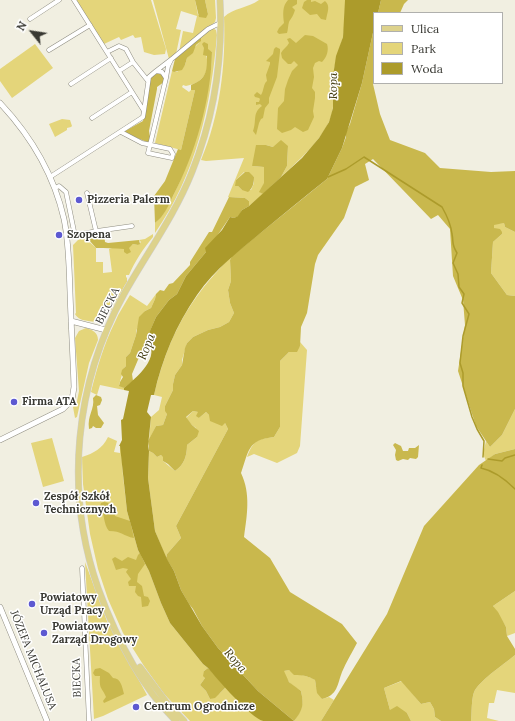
<!DOCTYPE html>
<meta charset="utf-8">
<style>
body{margin:0}
#map{position:relative;width:515px;height:721px;overflow:hidden;background:#f1efe1;font-family:Lora,serif}
canvas{display:block}
.legend{position:absolute;left:373px;top:12px;width:130px;height:72px;box-sizing:border-box;background:#fff;border:1px solid #b0b0ad;margin:0;padding:5px 7px;list-style:none;font-size:12px;color:#393933}
.legend li{display:flex;align-items:center;gap:8px;height:20px}
.legend b{width:20px;border:1px solid #b0b0ad}
.north{position:absolute;left:12px;top:12px;width:40px;height:40px;-webkit-text-stroke:3px #fff;paint-order:stroke;rotate:300deg;font-size:11px;font-weight:700;line-height:16px;text-align:center;color:#393933}
.north::after{content:'';display:block;margin:auto;width:14px;height:18px;background:#393933;clip-path:polygon(50% 0,100% 100%,50% 72%,0 100%)}
</style>
<div id="map">
<canvas width="515" height="721"></canvas>
<ul class="legend">
<li><b style="height:5px;background:#ddd28c"></b>Ulica</li>
<li><b style="height:11px;background:#e4d57a"></b>Park</li>
<li><b style="height:11px;background:#ac9b2b"></b>Woda</li>
</ul>
<div class="north">N</div>
</div>
<script>
const ctx = document.querySelector('canvas').getContext('2d');
ctx.lineJoin = 'round';
function paint(path, color) { ctx.fillStyle = color; ctx.fill(path, 'evenodd'); }
function strokePath(path, color, width, dash) { ctx.strokeStyle = color; ctx.lineWidth = width; ctx.lineCap = dash ? 'butt' : 'round'; ctx.setLineDash(dash || []); ctx.stroke(path); }
function label(font, color, halo, rows, align = 'center') {
  ctx.font = font + ' Lora,serif'; ctx.lineWidth = 3; ctx.setLineDash([]); ctx.textBaseline = 'middle'; ctx.strokeStyle = halo; ctx.fillStyle = color; for (const [text, x, y, turn = 0] of rows) {
    ctx.save(); ctx.translate(x, y); ctx.rotate((+turn || 0) * Math.PI / 180); ctx.textAlign = isNaN(turn) ? turn : align; if (halo) ctx.strokeText(text, 0, 0); ctx.fillText(text, 0, 0); ctx.restore();
  }
}
paint(new Path2D(`
 M76,0H151L166,49L165,54L154,55L144,52L141,37L135,38L133,35L121,40L119,37L104,44Z
 M153,0H195L198,15L208,14L205,0H215L216,18L215,22L179,52L183,31L193,33L197,16L181,11L176,29L181,30L176,54L169,59Z
 M259,0H345C345,12 345,25 343,37C340,48 336,58 334,70C332,82 335,94 333,107C331,133 299,160 281,177L287,166L288,146L273,147L266,145L252,166L264,167V184L260,192L263,194L249,206V201L245,198L228,197L244,158L206,161L201,160C220,115 226,65 224,17C233,8 248,8 259,0ZM244,172L254,177V183L251,190H242L238,186L236,180Z
 M211,29H214L216,30L217,35C211,106 196,174 155,233V223C163,216 167,208 172,198C193,158 200,112 211,68L212,52L204,48C211,66 208,82 186,86L183,85L182,87L189,92L191,90H195L181,150L155,143L172,71L177,72L185,65L187,58C193,54 193,47 199,43L201,37Z
 M35,44L53,68L12,98L0,81V69Z
 M62,119L70,120L72,126L71,127L67,128V130L55,137L49,124Z
 M504,223L505,227L515,232V296L507,295L491,273L493,242L502,234L494,228V224Z
 M153,234V237C143,249 135,261 129,275H126V277L127,278V282C122,289 111,313 106,318C102,323 94,322 88,321C82,320 78,319 75,314L76,313L73,245L78,240L85,238L96,248V262H103V273L112,272L109,249C118,245 125,251 133,244L138,245L141,242L139,240L145,239Z
 M232,256L230,260L231,281L228,290L230,303L234,313L229,322L220,327L208,330L193,337L187,343L182,360V365L175,375L173,384V390L165,406L167,414L163,425L156,426L149,440L151,417L159,410L162,397L154,395C168,337 189,298 232,256Z
 M156,294L155,299L151,308L145,311L140,322L136,331V335L130,353L126,357V366L124,368L119,385L124,388V390L100,385L97,395L91,392C97,368 104,344 115,322C119,312 125,304 130,295L147,306Z
 M86,328C92,330 98,332 98,340L89,363L77,417L75,418L73,407L77,401L79,391L75,338L79,331Z
 M300,342L307,350L300,446L297,453L277,463L254,454L247,457C253,441 257,439 274,437L280,427V361L289,352L300,346Z
 M515,409V449L495,454L486,461L483,454L486,441L490,447L502,435Z
 M193,411L198,412L199,418L206,412L209,415L225,423L228,429L176,526L181,538L167,554L166,558L155,531L148,478L149,451L153,453L157,457L161,455L164,457L163,461L175,471C184,465 187,456 187,445L197,437L196,428L192,425L186,418Z
 M108,437L117,441L114,452L120,453V447L121,448L123,476L127,511L138,550L149,571L161,603L170,623L203,664L208,668L204,671L205,678L200,685L206,691L210,699L220,693L226,687C236,701 249,711 263,721H190L164,694L144,666L123,633L108,599L98,569L90,534L83,484L82,457C94,453 102,449 108,437Z
 M52,438L64,481L43,487L31,443Z
 M85,562L107,621L147,695L103,716L94,719Z
 M515,591V633L507,636L506,627L493,606Z
 M515,655V693L497,690L494,703H489L487,718L499,721H471C472,713 471,697 475,690C482,679 504,664 515,655Z
 M289,670C297,675 307,675 315,680L316,686L322,699L329,697L334,700L321,721H294C302,710 304,705 301,691C292,686 287,681 283,671Z
 M402,681L421,704L430,702L434,709L435,717L441,721H411L407,713L390,710L384,688Z`), '#e4d57a');
paint(new Path2D(`
 M195,0H205L208,14L206,18L199,17Z
 M288,0H297V4L292,7L295,10C293,17 291,18 289,22C288,25 288,30 287,33L279,34L277,32L279,28L284,23C283,15 282,6 288,0Z
 M307,0H311V2L315,1L321,4L325,1C331,6 327,13 326,20L321,19L317,14L310,15L302,8L304,2Z
 M381,0H408L404,4L400,13H378Z
 M374,28V80L373,84L380,114L390,140L425,153L440,168L491,172L515,171V232L505,227L504,223L494,225V228L500,229L502,232V234L493,242L491,273L507,295L515,296V409L502,435L490,447L476,426L458,371L465,325L463,300L453,276L450,229L438,215L431,219L373,159L365,164L369,180L355,187L344,218L318,255L315,264L307,313L301,327L300,346L297,352H289L280,361V427L274,437C247,440 249,451 241,473C251,494 247,515 244,537L270,558L290,592L342,624L357,643C352,653 346,662 342,672C337,685 338,695 322,699L317,693L315,680C308,676 303,675 294,675L289,670L284,671L289,682L301,691C304,705 303,710 294,721L258,691L218,648L202,626L193,609L189,604L181,590L174,571L166,558L167,554L181,538L176,526L228,429L225,423L222,426L210,421L209,415L206,412L199,418L196,416L198,412L193,411L186,417L192,425L199,431L197,437L187,445C187,456 184,465 175,471L168,464L163,461V457L161,455L157,457L153,453L149,451L148,441L156,426L163,425L167,414L165,411V406L173,390V384L175,375L182,365L185,348L187,343L193,337L208,330L220,327L229,322L234,313L230,303L228,290L231,281L230,260L232,256L327,179L342,148L346,137V132L350,124L362,83Z
 M305,35L313,36L327,44C329,50 327,57 322,62L319,61L315,63L313,68L314,77L312,88L315,92V98L313,111L314,117L308,130L303,132L295,127L291,130L282,133L277,129L278,108L284,101L285,89L288,80L292,71L298,65L294,61L291,64H288L282,58L281,53C283,49 287,47 289,43L287,39L290,38L296,43Z
 M201,37V41L196,45L193,53L187,58L185,65L182,70L174,72L172,71L175,59Z
 M204,42L208,44V49L212,52C211,100 195,154 173,196C168,207 164,216 155,223L154,196L165,181L178,149L181,150L195,90H191V85C207,79 207,70 207,56L203,55L204,48L202,44Z
 M276,47L280,49V52L277,77L269,98V103L265,108L263,118L261,119L259,123L256,135L253,131C257,121 252,113 262,106L260,104L256,105V102H259L260,99L259,98L255,97L254,95L257,92L261,95C264,91 263,84 267,81L266,75L270,64V62L266,61L273,54L274,49Z
 M158,73L164,76L165,79L164,82L157,87V89L149,131L150,137V141L147,142L127,134L125,131L143,121L150,78Z
 M281,140L288,146L287,166L281,177L263,194L259,192L264,183V167L252,166L256,145H266L273,147Z
 M245,172H249L254,177C254,183 253,188 248,192L242,190L238,186H235L236,180Z
 M229,197L245,198L249,201V206L242,210L239,216L234,218L230,217L206,252L186,276L177,294L169,300L156,317L132,374L133,381L124,388L119,386L120,382L123,377L121,374L122,370L126,366V357L130,353L136,335L139,317L145,311L151,308L155,299L156,294L160,290L164,291L169,284L173,283L190,265V262L209,232H212Z
 M104,233L105,242L108,243L139,240L140,244L138,245L133,244L129,248L131,252L127,254L124,252V249C114,248 106,248 96,248L89,240L90,236Z
 M96,395L101,397L102,400L100,405L97,406L98,415L104,423L101,428H96L93,426L92,428L89,429C87,415 95,409 93,398Z
 M395,443L401,446L403,451H408L409,448H415L419,445L418,457L416,459L410,458L408,460L403,459L398,461L396,460L395,455L396,450L393,445Z
 M515,449V591L493,606L498,612L506,627L507,636L515,649V655C504,664 482,679 475,690C471,697 472,713 471,721H441L435,717L434,709L430,702L421,704L401,681L384,688L390,710L397,706L407,713L411,721H321L387,614L424,526L479,465L495,454Z
 M104,502C112,503 114,509 115,516L130,521L134,538C123,536 122,531 109,531C103,524 105,514 100,506L101,503Z
 M140,553L145,564L138,574L137,582L142,586L144,596L148,597L150,601L148,606L142,607L141,597L138,596L135,592L136,586H129L128,582L131,579L126,572L128,569L123,568L116,570L112,559L115,557L122,561L128,557L136,560L138,555Z
 M100,668L109,673L113,678C121,678 122,687 124,694L104,703L103,701L106,697C102,687 99,690 100,676H95L93,673L95,669Z
 M208,668L226,687L215,698L210,699L206,691L200,685L205,678L203,676L204,671Z`), '#c9b84d');
paint(new Path2D(`
 M345,0H381L378,13H374V28L362,83L342,148L327,179C305,196 284,214 263,231C239,251 215,269 197,295C176,325 162,359 154,395H151L147,412L151,417L148,446L149,451L148,478L155,531L167,559L174,571L181,590L202,626L218,648L258,691L294,721C286,721 271,721 263,721C251,718 217,679 208,668L203,664L170,623L161,603L149,571L138,550L127,511L120,446H119L122,440L121,420L123,419L129,391L124,390V388C136,378 163,356 146,340L156,317L169,300L177,294L186,276L206,252L205,248L222,230L230,217L234,218L238,216L242,210L249,206L302,158L319,138L329,122L333,108V76L336,56L343,37Z`), '#ac9b2b');
strokePath(new Path2D(`
 M328,177L346,169L364,157L442,207C446,214 451,225 452,234C454,244 451,243 457,253L453,263L458,274L459,287L464,294L462,303L469,314L463,336L460,363L463,373V386L472,417L477,429L484,441L483,457
 M488,459L502,461L505,458L515,455
 M482,465L481,468C495,471 505,479 515,489`), '#ac9b2b', 1.5);
const minor = new Path2D(`
 M30,19L59,0
 M49,50L90,25
 M107,52L119,46L126,49L133,62
 M119,71L133,62L148,81
 M156,71L173,58L208,29L220,23
 M166,78L168,66L171,60
 M71,84L111,58
 M92,118L132,92
 M121,132L142,143C151,145 161,147 170,149L173,154L172,158L148,153L150,145L166,78L162,72L156,71L149,77L144,111
 M50,177L143,117L144,111L74,0
 M55,188L59,186L66,192L75,236
 M87,193L96,231
 M67,237L97,231L132,226
 M82,568L89,721`);
const tertiary = new Path2D(`
 M0,103C31,136 54,175 64,219C69,243 69,268 70,292C71,324 73,355 74,387L72,400L63,409L0,440
 M71,321L106,330
 M0,607L47,721`);
const primary = new Path2D(`
 M140,667L167,703L184,721
 M176,721C140,686 115,635 98,588C64,491 75,383 124,294C147,253 175,215 192,172C214,117 223,59 220,0`);
strokePath(minor, '#8e8c80', 5);
strokePath(tertiary, '#8e8c80', 6);
strokePath(primary, '#cfcfce', 7);
strokePath(minor, '#fff', 4);
strokePath(tertiary, '#fff', 5);
strokePath(primary, '#ddd28c', 6);
for (const [x, y, r, color] of [
 [79,200,4,"#5d59d1"],
 [59,235,4,"#5d59d1"],
 [14,402,4,"#5d59d1"],
 [36,503,4,"#5d59d1"],
 [32,604,4,"#5d59d1"],
 [44,633,4,"#5d59d1"],
 [136,707,4,"#5d59d1"]
]) { const dot = new Path2D(); dot.arc(x, y, r, 0, 2 * Math.PI); ctx.fillStyle = color; ctx.fill(dot); strokePath(dot, '#fff', 1.5); }
label('bold 11px', '#393933', '#fff', [
 ["Pizzeria Palerm",87,200],
 ["Szopena",67,235],
 ["Firma ATA",22,402],
 ["Zespół Szkół",44,497],
 ["Technicznych",44,510],
 ["Powiatowy",40,598],
 ["Urząd Pracy",40,611],
 ["Powiatowy",52,627],
 ["Zarząd Drogowy",52,640],
 ["Centrum Ogrodnicze",144,707]
], 'left');
label('11px', '#393933', '#fff', [
 ["BIECKA",108,306,-63],
 ["JÓZEFA MICHALUSA",33,660,68],
 ["BIECKA",77,678,-92]
]);
label('italic 12px', '#3f380a', '#fff', [
 ["Ropa",334,86,-90],
 ["Ropa",147,347,-68],
 ["Ropa",235,661,49]
]);
</script>
